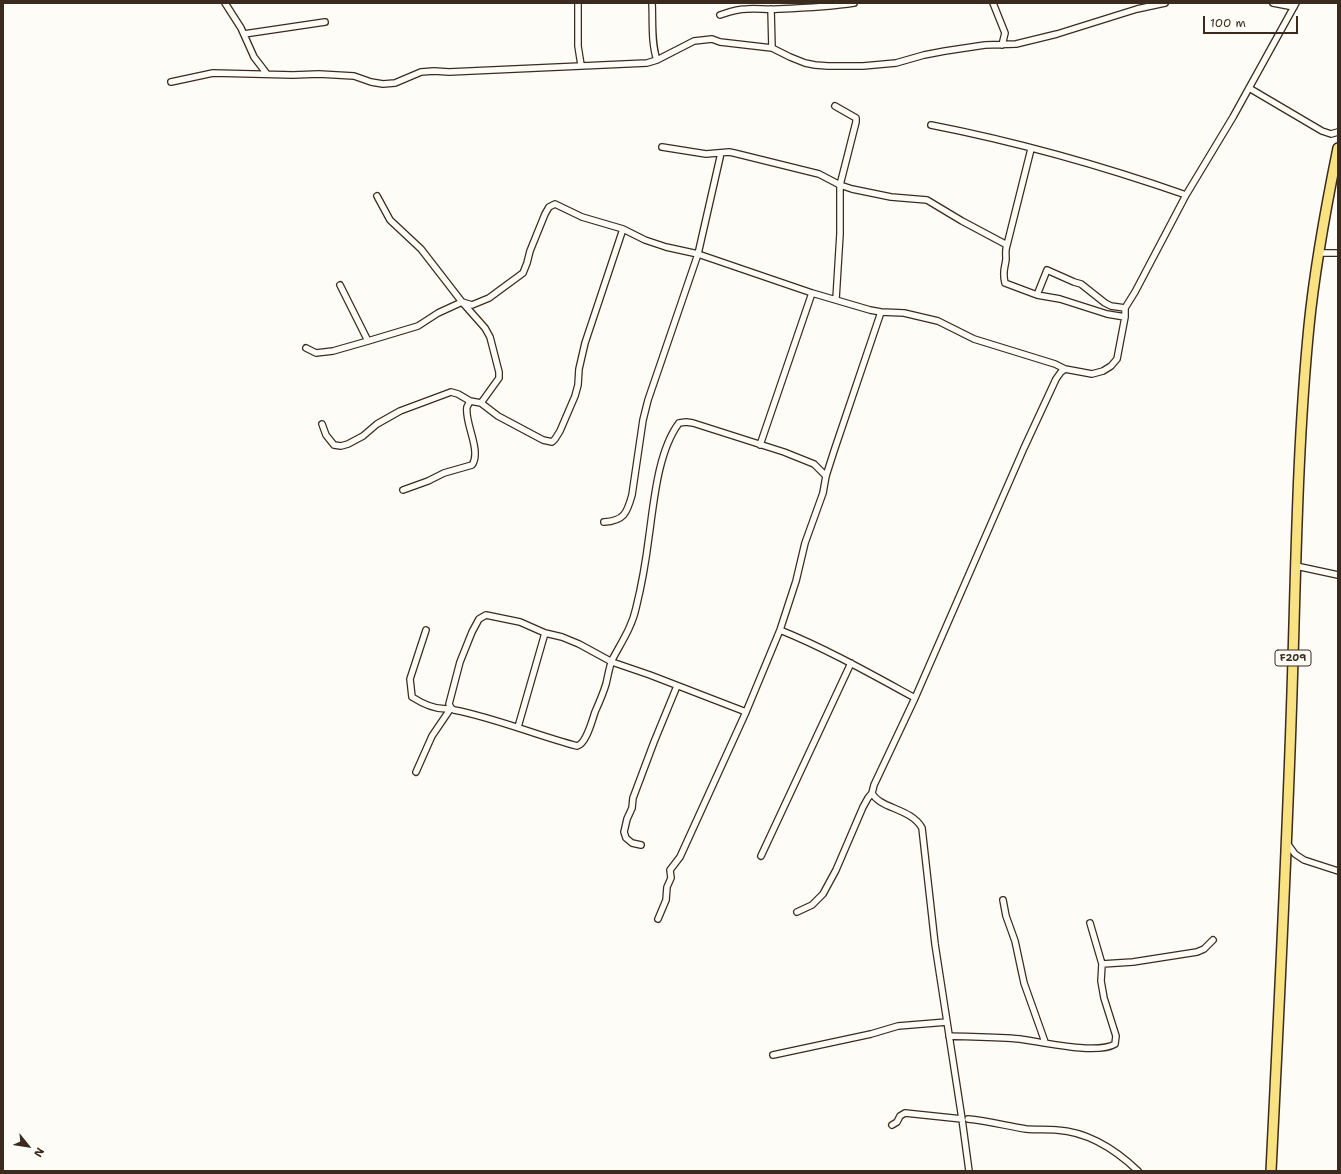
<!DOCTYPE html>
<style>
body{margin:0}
#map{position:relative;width:1341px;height:1174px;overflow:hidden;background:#fdfcf7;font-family:"Shantell Sans",sans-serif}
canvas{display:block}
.frame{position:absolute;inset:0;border:4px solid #3b2a1e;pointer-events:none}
.north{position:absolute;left:8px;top:1126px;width:40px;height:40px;-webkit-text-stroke:3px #fdfcf7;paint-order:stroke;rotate:120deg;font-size:11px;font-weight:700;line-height:16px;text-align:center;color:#3b2a1e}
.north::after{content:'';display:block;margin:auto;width:14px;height:18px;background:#3b2a1e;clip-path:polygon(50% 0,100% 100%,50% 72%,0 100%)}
.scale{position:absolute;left:1203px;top:16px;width:95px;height:18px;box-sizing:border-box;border:2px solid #3b2a1e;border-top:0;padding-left:5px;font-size:12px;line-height:14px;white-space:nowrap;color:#3b2a1e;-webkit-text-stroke:3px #fdfcf7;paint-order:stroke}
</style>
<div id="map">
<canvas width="1341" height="1174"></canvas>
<div class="frame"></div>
<div class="north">N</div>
<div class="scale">100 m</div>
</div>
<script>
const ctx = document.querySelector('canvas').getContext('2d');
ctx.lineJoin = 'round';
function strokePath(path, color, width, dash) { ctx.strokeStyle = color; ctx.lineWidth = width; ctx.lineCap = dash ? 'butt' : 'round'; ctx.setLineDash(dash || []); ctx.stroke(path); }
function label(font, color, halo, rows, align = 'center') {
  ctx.font = font + ' "Shantell Sans",sans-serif'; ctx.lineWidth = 3; ctx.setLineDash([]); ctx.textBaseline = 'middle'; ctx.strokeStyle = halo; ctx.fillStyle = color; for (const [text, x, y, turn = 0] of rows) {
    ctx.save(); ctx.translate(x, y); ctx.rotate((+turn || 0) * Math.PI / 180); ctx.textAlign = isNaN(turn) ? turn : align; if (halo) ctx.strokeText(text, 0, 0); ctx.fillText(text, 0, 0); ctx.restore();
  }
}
const street = new Path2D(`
 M225,3L241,28L254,57L267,74
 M578,3V46L581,65
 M652,3C653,22 651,43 657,60
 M993,3L1005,33L1002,45
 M1273,3L1294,7
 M771,9L772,48
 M720,15C729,12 737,9 747,9C757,8 767,10 778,9C803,8 829,7 854,3
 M244,34L325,22
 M171,82L213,73L293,75L319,74L354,76L371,82L383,84L395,83L421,72L434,71L449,72L647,63L657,60L694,41L712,39L720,42L772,48L790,57L805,63L815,65L828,66H863L896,63L924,55L945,51L985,45L1016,44L1057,34L1137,9L1165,3
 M1249,88L1322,131L1331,134L1338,132
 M835,106L856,118V122L840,185V234L836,299
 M931,125C1018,142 1103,166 1186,195
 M662,147L706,154L729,152L734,153L819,174L840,185L852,189L891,197L927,200L962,221L1007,245C1005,250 1006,254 1006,259C1005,269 1002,271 1005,283L1037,295L1047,270L1074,282L1081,284L1105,303L1111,306L1125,308
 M377,196L390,220L421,249L462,302L485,328L490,337L499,372V378L481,403
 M1007,245L1031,149
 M1319,253H1338
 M340,285L368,341L418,326L438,313L462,302L472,305L489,298L523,273L527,263L530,251L545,214L549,207L555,204L582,217L623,229L645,240L666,247L698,254L812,293L870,310L881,312L904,313L938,321L974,339L1055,364L1065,369
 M1037,295L1060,299L1107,314L1125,317
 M306,348L316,353L333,351L368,341
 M322,424L326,435L334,445L341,446L348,444L363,436L377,424L400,411L451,392L458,394L470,401L481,403L498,416L543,440L552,442L555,439L560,431L575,396L578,385L579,369L585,343L623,229
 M760,445L812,293
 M403,490L428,481L444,473L472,465C482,451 464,422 467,407C468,405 469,403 470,401
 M604,522C624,521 627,513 632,495L643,420L648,400L698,254L721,153
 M1296,566L1338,575
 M426,630L410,679L412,697C423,704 438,711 451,708L454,710C496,718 535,735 577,746C586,744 592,721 595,712C599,703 603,694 606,684C608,676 609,668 612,660C621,643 632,627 636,608C642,584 646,560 649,536C654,501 658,451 679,423L686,422L693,423L784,452L814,464L826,476
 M780,630C827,649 871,674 915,698
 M518,727L545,633
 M416,772L432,736L451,708L449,704L460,662L472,632L479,619L486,615L520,622L545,633L562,637L579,644L612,662L650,675L746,712
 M1287,843L1295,854L1304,860L1338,871
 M641,845L632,843L626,838L624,832L627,819L632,808L633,798L654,742L677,686
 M761,856L851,663
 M1003,900L1006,916L1015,941L1024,983L1045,1042
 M797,912L812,905L823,894L836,870L863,807L868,798L872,793
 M658,919L666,900L667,887L671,878L670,870L680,857L746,712L780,630L796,581L805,543L823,493L826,476L834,451L881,312
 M1102,964L1133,962L1197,952L1204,949L1213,940
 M949,1036C973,1037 997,1037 1020,1039C1042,1042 1097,1055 1115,1044L1116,1036L1104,998L1101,981L1102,964L1090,923
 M773,1055L871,1034L898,1026L947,1022
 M968,1119C988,1121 1007,1126 1026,1129C1036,1130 1047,1129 1057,1130C1088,1132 1116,1150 1138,1171
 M892,1125L897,1122L900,1116L905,1113L962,1119
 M969,1171L962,1119L935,944L922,828C911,808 880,809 872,793L874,785L915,698L1024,448L1056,379L1061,372L1065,369L1092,374L1103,371L1111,366L1117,359L1125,317V308L1135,292L1186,195L1233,117L1296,3`);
const primary = new Path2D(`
 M1271,1171C1279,1011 1287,852 1292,692C1296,570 1297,447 1309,326C1315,266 1326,207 1338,148`);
strokePath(street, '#3b2a1e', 8);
strokePath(primary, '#3b2a1e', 12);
strokePath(street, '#fdfcf7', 5.5);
strokePath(primary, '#f8e281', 9);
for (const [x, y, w] of [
 [1293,658,36]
]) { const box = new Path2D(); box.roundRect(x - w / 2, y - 8, w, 16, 3); ctx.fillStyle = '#fdfcf7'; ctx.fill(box); strokePath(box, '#3b2a1e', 1); }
label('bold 10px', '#3b2a1e', null, [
 ["F209",1293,658]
]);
</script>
